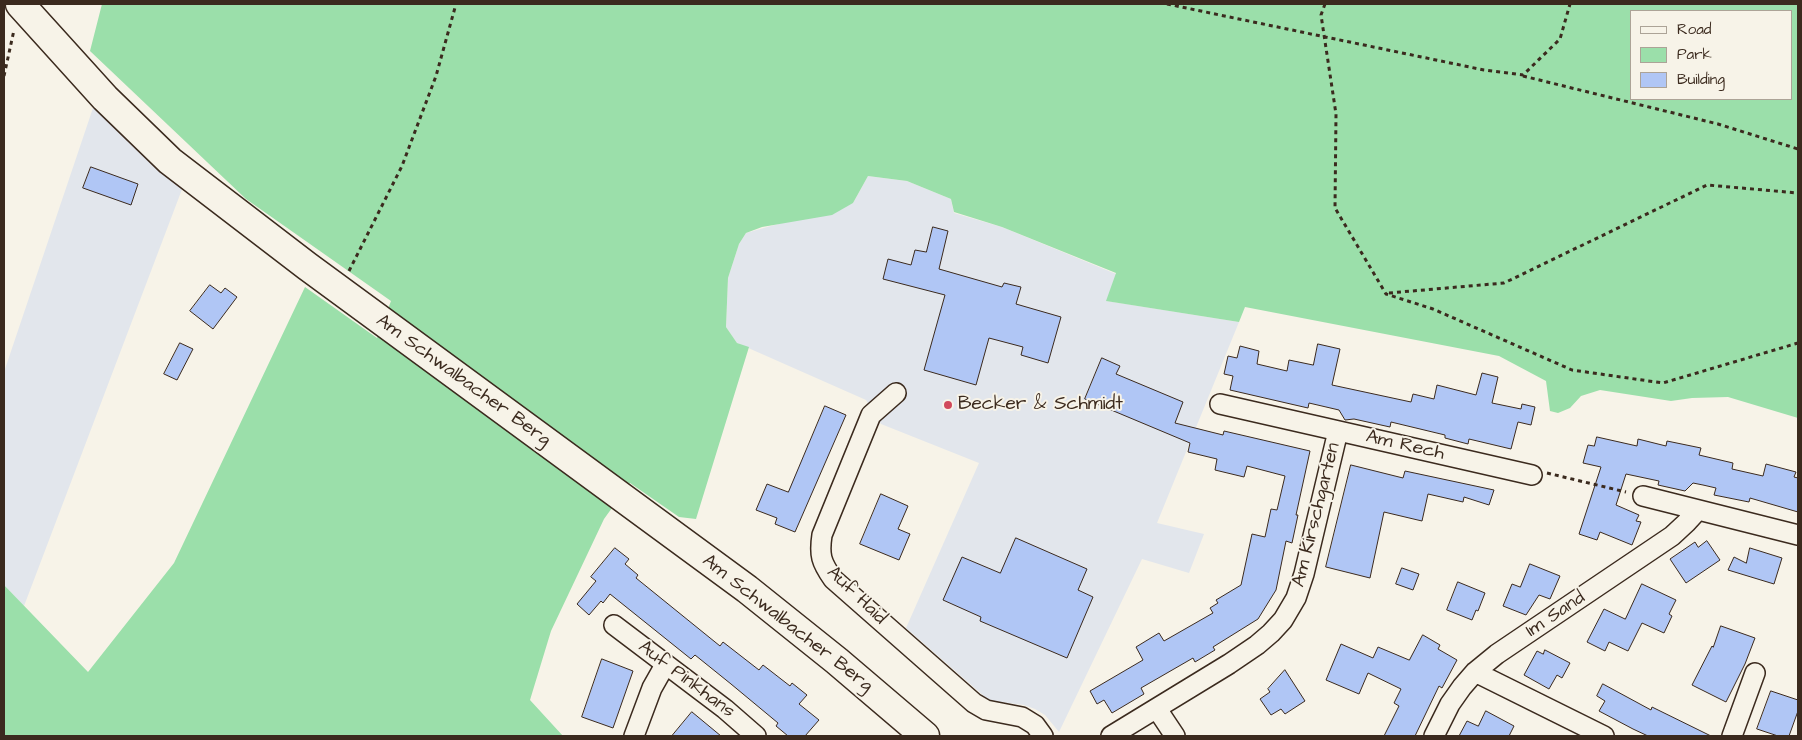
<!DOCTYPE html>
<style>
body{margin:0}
#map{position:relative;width:1802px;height:740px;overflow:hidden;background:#f7f3e8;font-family:"Architects Daughter",sans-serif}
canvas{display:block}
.frame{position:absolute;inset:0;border:5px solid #3b2a1e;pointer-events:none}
.legend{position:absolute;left:1630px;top:10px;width:162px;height:90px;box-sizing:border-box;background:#f7f3e8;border:1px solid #aca397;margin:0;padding:6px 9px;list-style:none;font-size:15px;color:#3b2a1e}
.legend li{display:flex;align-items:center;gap:10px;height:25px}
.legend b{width:25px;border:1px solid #aca397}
</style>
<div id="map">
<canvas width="1802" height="740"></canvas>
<div class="frame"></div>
<ul class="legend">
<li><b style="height:6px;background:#f7f3e8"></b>Road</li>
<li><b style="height:14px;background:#9bdfaa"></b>Park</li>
<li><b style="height:14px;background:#b0c6f5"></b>Building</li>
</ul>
</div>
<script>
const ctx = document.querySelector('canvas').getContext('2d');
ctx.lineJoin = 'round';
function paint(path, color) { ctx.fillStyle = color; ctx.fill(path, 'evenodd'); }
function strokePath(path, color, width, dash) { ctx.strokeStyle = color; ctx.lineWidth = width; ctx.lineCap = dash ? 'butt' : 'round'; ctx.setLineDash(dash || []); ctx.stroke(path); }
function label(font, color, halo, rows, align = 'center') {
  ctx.font = font + ' "Architects Daughter",sans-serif'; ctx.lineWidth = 4; ctx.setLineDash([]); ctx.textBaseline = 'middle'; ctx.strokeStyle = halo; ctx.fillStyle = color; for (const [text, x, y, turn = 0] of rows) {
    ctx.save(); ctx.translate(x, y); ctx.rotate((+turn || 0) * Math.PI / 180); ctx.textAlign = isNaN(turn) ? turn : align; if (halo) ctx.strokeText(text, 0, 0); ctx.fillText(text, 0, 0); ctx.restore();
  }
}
paint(new Path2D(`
 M94,105L184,184L24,606L4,585V372Z
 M868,176L907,181L951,199L954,213L1002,227L1116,274L1107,301L1239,322L1157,523L1204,534L1189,573L1142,559L1059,732L1045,715L1035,709L1024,705L992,701L985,697L906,628L979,463L881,424L866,400L737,343L726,327L728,278L739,244L746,233L853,203Z`), '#e2e6ec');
paint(new Path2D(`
 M102,4H1798V418L1728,397L1692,398L1671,401L1600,390L1581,396L1570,408L1558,413L1550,411L1546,381L1499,356L1245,307L1239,322L1106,301L1116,273L1002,227L954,212L951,199L907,181L868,176L853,203L832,215L762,227L746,233L739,244L728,278L726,327L737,343L749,347L696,519L679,517L630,483L604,519L551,631L530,700L563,736H4V585L88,672L174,563L305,287L377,338L391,301L246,199L90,51ZM1631,11H1791V99H1631Z`), '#9bdfaa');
const building = new Path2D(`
 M91,167L138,184L131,205L83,188Z
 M933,227L948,231L939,269L1002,287L1004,283L1021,287L1016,304L1061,317L1048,363L1021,355L1023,347L989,338L976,385L924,370L945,295L883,279L888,259L911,265L915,250L926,252Z
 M210,285L221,293L225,288L237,297L213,329L190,311Z
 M180,343L193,349L177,380L164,374Z
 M1318,344L1340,349L1332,385L1411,402L1413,394L1434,399L1437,385L1476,395L1482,373L1498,377L1492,403L1521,409L1522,404L1535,407L1531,425L1518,422L1511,449L1469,439L1468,444L1445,438V435L1391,422L1390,427L1354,419L1345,420L1339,410L1309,403L1308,408L1230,390L1233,376L1224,374L1228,356L1237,358L1240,346L1259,351L1257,364L1287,371L1289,360L1313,365Z
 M1102,358L1120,366L1116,374L1183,402L1175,423L1223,435L1224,431L1310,451L1296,515H1298L1292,543L1286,541L1276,590L1258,619L1213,647L1215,650L1195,662L1193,658L1141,688L1144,694L1112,713L1104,700L1097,704L1090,691L1143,660L1136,647L1159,633L1164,641L1213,613L1210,608L1218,603L1216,600L1241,585L1252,534L1265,537L1271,509L1277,510L1285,476L1247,466L1244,477L1215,470L1217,459L1188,452L1190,443L1085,399Z
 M825,406L846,415L795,532L775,524L777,518L756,510L767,484L788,492Z
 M1597,437L1637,446L1638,439L1666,446L1667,441L1701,448L1699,455L1733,463L1732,469L1763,476L1766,464L1796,472L1794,477L1798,478V512L1750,498L1749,502L1714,495L1716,488L1703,485L1693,483L1685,491L1658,485L1659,481L1626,474L1616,505L1639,515L1636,521L1641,522L1632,545L1600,532L1597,540L1579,534L1601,467L1583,463L1588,445L1594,446Z
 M1351,465L1403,478L1405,471L1494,490L1489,505L1464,497L1463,502L1428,494L1422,521L1384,512L1370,578L1326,567Z
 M881,494L908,506L898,529L910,534L899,560L860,544Z
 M1016,538L1087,569L1078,590L1093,597L1067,658L980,621L981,617L943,600L962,557L1000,573Z
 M1707,541L1720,560L1686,583L1670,559L1695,542L1698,547Z
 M615,548L629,559L625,564L638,575L636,578L720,646L723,642L759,670L763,665L790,686L792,683L807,695L799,704L819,720L805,736H788L776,726L778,723L731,684L695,655L691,659L610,594L603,603L601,601L589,615L577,604L596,581L591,577Z
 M1750,548L1782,558L1774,584L1728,570L1734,557L1746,563Z
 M1530,564L1560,576L1550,599L1539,595L1526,615L1503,606L1512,584L1520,587Z
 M1402,568L1419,574L1413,590L1396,584Z
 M1458,582L1485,593L1478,611L1476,610L1472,620L1447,610Z
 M1642,584L1676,600L1669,614L1672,616L1664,633L1642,623L1628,651L1609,642L1605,651L1587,642L1604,609L1625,619Z
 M1721,626L1755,638L1745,664L1726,702L1692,685L1712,646L1713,647Z
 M1423,635L1440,645L1438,649L1457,660L1442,688L1439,686L1415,736H1384L1399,706L1394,703L1401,689L1368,673L1359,694L1326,680L1341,644L1373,658L1378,647L1409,660Z
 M1545,650L1570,663L1562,678L1557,675L1549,689L1524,675L1537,651L1543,654Z
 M602,659L633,671L613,728L582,717Z
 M1285,670L1305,701L1285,714L1281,709L1271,715L1260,699L1270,692L1268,689Z
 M1603,684L1651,710L1652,707L1711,736H1648L1633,729L1599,711L1605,701L1597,696Z
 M1771,691L1798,700V711L1789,736H1778L1757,729Z
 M1486,711L1514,726L1509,736H1459L1467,721L1478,726Z
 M692,712L721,736H672Z`);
paint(building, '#b0c6f5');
strokePath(building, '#3b2a1e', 1);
const street = new Path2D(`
 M896,393L871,415L822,535C819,555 821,562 833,579L974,703L986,710L1022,717L1035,725L1043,736
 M1220,404L1532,475
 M1643,496L1798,535
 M614,625L725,709L756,736
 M1475,672L1604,736
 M1157,709L1175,736
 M634,736L652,688L665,665
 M1111,736L1229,664L1257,645L1271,633L1283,620L1296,598L1304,574L1338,431
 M1434,736L1450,704L1462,687L1475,672L1497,654L1672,536L1686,523L1697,511
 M1732,736L1755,673`);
const secondary = new Path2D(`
 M20,4L105,98L170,161L307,266L747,589L837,661L925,736`);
strokePath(street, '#3b2a1e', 22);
strokePath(secondary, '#3b2a1e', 31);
strokePath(new Path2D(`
 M1167,4L1484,70L1523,75L1560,39L1570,4
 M1325,4L1321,15L1336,114L1335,208L1386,294L1433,309L1572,370L1663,383L1798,343
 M4,76L14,30
 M1523,76L1718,124L1798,149
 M349,271L402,166L436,76L456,4
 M1389,293L1504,283L1707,185L1798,193
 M1547,473L1626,492`), '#3b2a1e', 3, [4, 4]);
strokePath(street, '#f7f3e8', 19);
strokePath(secondary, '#f7f3e8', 28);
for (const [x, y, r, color] of [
 [948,405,5,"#d1495b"]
]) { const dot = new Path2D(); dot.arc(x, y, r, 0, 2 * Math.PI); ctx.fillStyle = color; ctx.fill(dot); strokePath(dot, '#f7f3e8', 2); }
label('19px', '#3b2a1e', '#f7f3e8', [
 ["Am Schwalbacher Berg",463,381,36],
 ["Am Rech",1405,446,13],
 ["Am Kirschgarten",1317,515,-76],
 ["Auf Haid",856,596,44],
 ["Im Sand",1556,615,-34],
 ["Am Schwalbacher Berg",787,624,38],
 ["Auf Pinkhans",686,680,37]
]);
label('19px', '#3b2a1e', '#f7f3e8', [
 ["Becker & Schmidt",958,405]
], 'left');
</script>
